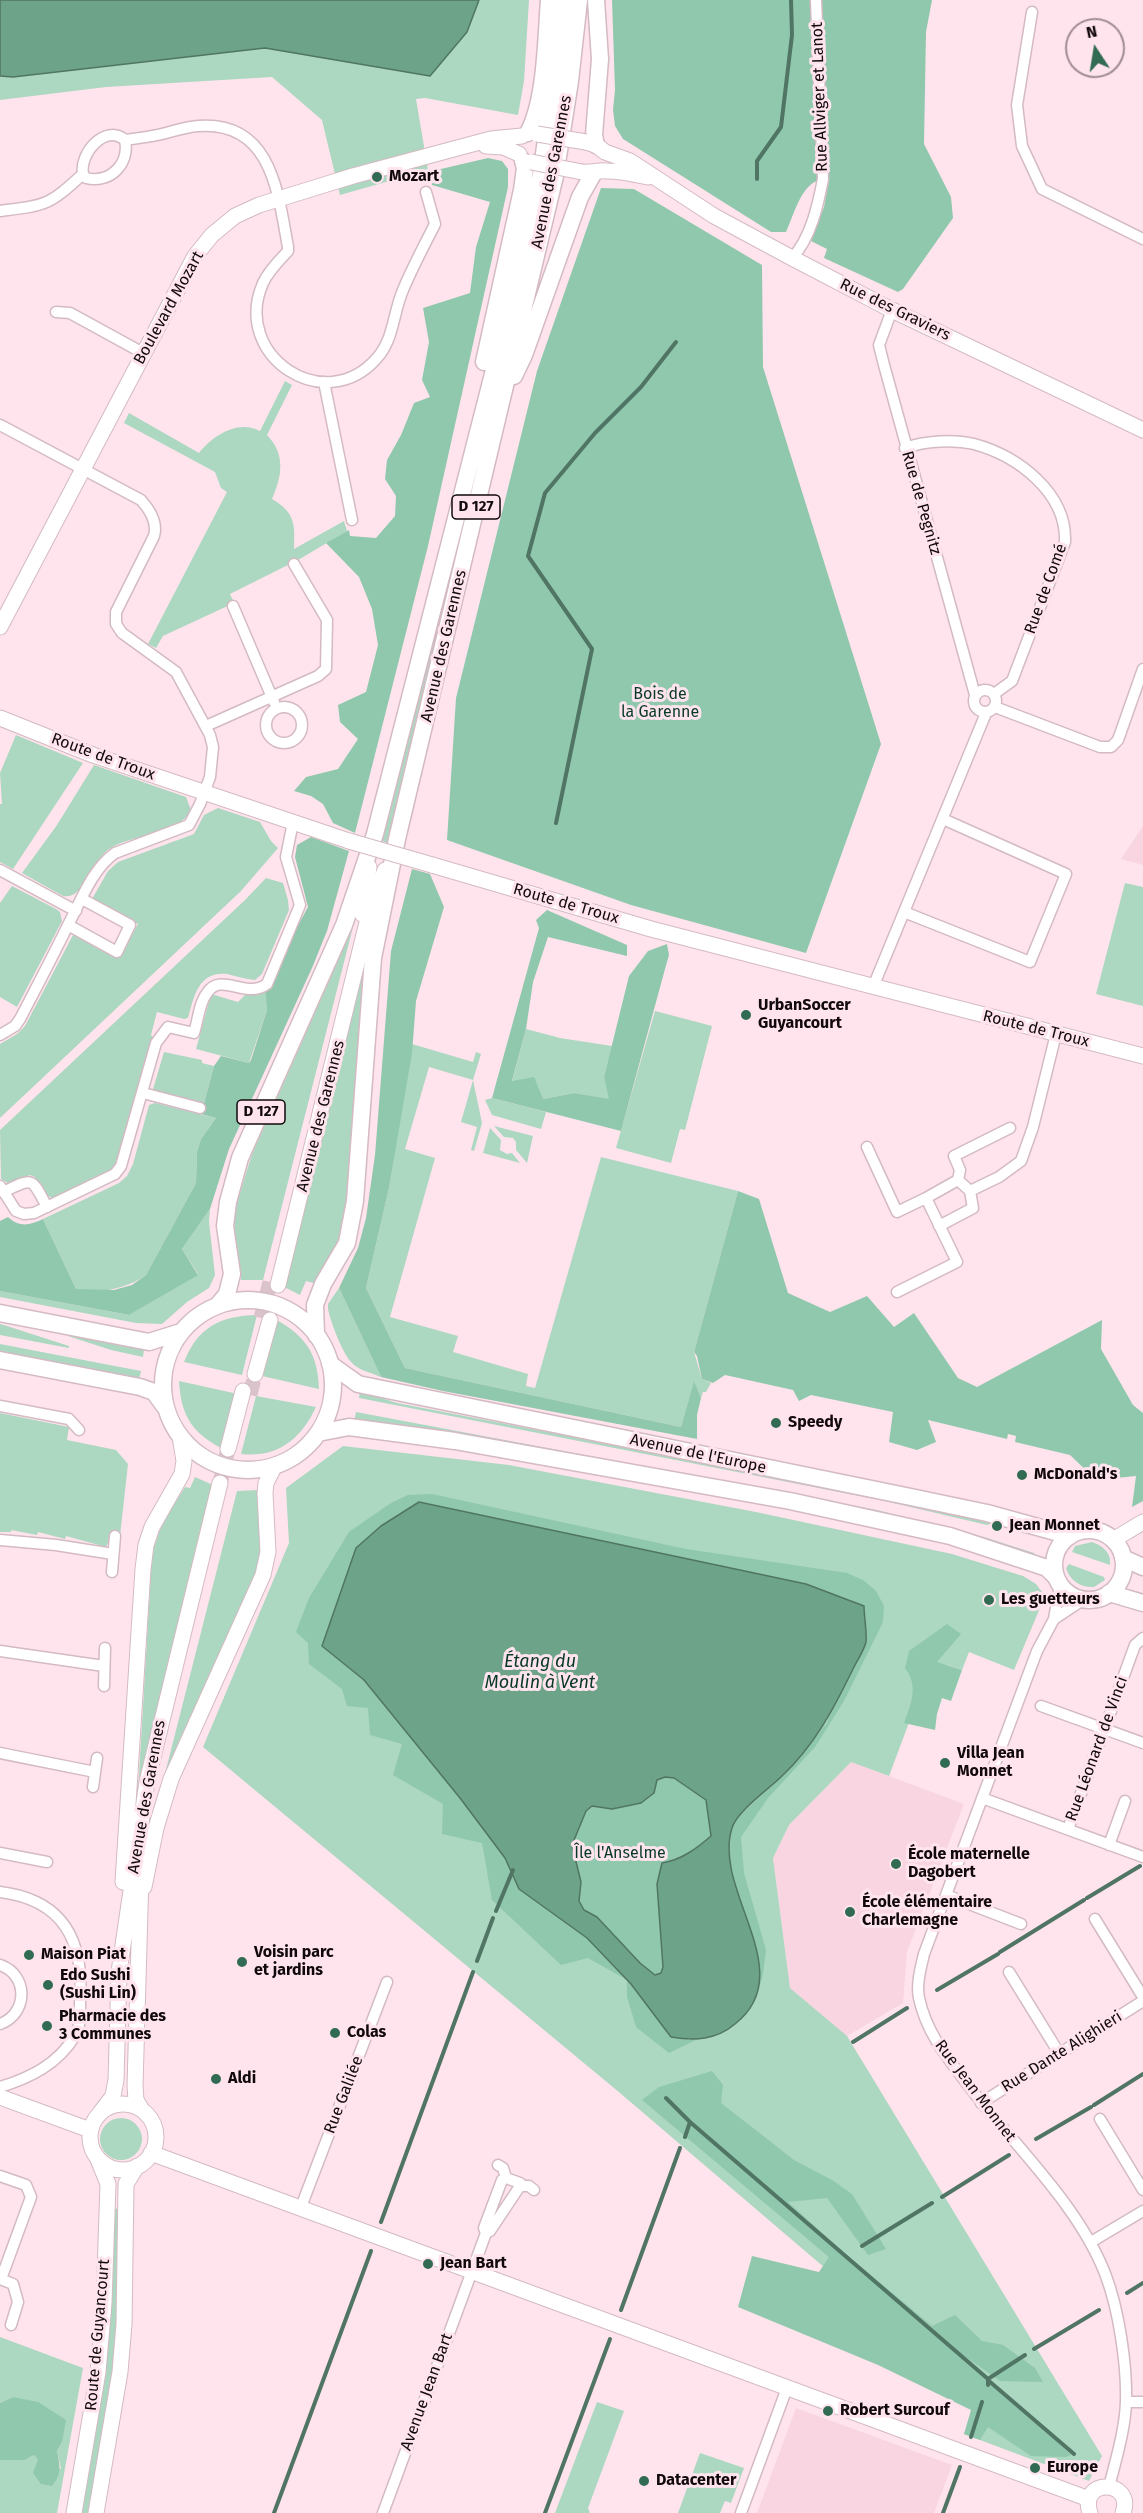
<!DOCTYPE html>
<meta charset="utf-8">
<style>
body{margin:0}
#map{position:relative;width:1143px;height:2513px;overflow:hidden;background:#ffe4ed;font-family:"Fira Sans",sans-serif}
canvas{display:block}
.north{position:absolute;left:1065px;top:18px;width:60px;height:60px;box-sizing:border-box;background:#ffe4ed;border:2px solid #a08c93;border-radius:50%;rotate:348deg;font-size:16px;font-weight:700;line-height:24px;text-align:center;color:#11090c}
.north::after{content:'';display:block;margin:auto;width:21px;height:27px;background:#326b53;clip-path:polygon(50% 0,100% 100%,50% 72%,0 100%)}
</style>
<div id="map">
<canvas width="1143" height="2513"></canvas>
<div class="north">N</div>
</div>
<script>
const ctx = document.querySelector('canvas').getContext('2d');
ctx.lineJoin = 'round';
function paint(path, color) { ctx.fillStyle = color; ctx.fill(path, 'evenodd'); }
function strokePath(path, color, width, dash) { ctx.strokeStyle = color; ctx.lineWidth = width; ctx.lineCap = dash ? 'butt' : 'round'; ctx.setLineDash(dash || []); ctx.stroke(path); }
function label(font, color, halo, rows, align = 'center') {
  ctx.font = font + ' "Fira Sans",sans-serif'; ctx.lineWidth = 6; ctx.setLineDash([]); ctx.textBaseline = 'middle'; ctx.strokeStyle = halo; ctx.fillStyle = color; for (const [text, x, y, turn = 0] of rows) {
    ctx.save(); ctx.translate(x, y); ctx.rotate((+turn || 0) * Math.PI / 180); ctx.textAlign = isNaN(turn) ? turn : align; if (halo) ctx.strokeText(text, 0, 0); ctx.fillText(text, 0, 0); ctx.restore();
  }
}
paint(new Path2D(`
 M1143,826V865L1121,859Z
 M851,1762L964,1804L907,1952L903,2003L847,2036L790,1988L773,1858L789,1825Z
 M796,2408L952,2465L934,2513H757Z`), '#f8d5e0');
paint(new Path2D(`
 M68,0H529L524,81L518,115L425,98L416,99L428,170L340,195L322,120L272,77L106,87L0,100V19Z
 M285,381L292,385L267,435C286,455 282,476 272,499C295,513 295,523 294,549L344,521L347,531L298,560L230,594L234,603L163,636L156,648L148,644L227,492L221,488L215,472L124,423L129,413L199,453C212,436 238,419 260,431Z
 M485,437L449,596L387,843L380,840Z
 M16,735L83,763L13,869L0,862V804H2L0,773Z
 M94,765L186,797L191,810C178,836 131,834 109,849C91,861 85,900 63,896L22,873L57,825Z
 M218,808L260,822L271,841L278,848L241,891L0,1118V1044L17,1034L25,1026L73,935L106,953L110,952L120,957L138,924L92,899L108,871L118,862L194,834L204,815Z
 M266,878L283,883L288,900L289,910L262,974L255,980C245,979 236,976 227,974C198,971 194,997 188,1018L184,1019L157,1012L151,1035L153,1037L116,1166L107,1172L52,1198L42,1193L35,1177L30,1175L8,1183L1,1179L0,1130L245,900Z
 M1125,883L1143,887V1006L1096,994Z
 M12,886L56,909L60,912L62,921L17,1007L0,997V903Z
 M353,927L263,1280H241L233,1215L252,1154Z
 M370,933L352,1196L339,1248L317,1284L306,1281L300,1295L284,1287Z
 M266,988L267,1010L249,1063L196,1049L211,994L238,1002L245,995L258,994Z
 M655,1011L712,1026L685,1130L680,1129L671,1163L616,1148Z
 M526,1029L560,1038L612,1046L604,1077L610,1100L574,1093L543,1099L512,1082Z
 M412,1044L473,1062L476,1052L481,1054L473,1080L482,1123L474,1151L471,1150L477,1127L461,1122L473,1080L429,1067L405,1149L435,1158L390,1317L458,1336L453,1352L528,1374L526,1386L535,1388L601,1157L738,1191L694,1352L702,1379L711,1383L706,1392H703L701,1398L694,1382L681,1427L405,1368L366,1288L389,1188Z
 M164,1052L202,1060V1063L214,1066L203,1106L156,1092L153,1089Z
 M492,1098L546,1112L541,1129L492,1115L485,1100Z
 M155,1103L216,1118L201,1139L197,1152L196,1183L146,1275C126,1289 101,1294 76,1289L43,1219L119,1183L127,1176L133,1164L149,1105Z
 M494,1126L533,1136L527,1163L516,1150V1142L513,1138L504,1137Z
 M490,1128L501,1140L500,1150L507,1154L512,1153L520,1163L483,1153Z
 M210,1209L209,1222L215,1275L209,1288L187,1302L162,1324L136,1323L0,1297V1291L129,1315L198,1274L182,1249Z
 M339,1288L381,1377C371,1373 358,1370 351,1362C342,1352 331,1323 328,1309V1304Z
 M257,1315L242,1375L184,1362C198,1327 220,1316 257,1315Z
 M275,1319C306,1336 318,1354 319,1389L262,1376Z
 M0,1324L7,1326L69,1346V1348L0,1335Z
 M70,1334L144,1349L143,1357L111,1350L68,1336Z
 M0,1344L141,1371L139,1379L0,1353Z
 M179,1381L238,1394L223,1449C192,1433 181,1416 179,1381Z
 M360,1391L397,1403L875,1495L1026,1529L1023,1533L995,1522L987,1525L885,1501L359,1398Z
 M256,1396L316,1407C301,1439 278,1458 241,1454Z
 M356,1412L877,1510L984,1537L1034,1553L1038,1559L354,1421Z
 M0,1413L69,1427L67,1440L116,1450L128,1464L120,1536H111L106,1547L66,1536L65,1539L38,1532L37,1535L11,1530V1532H0Z
 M343,1446L509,1465L756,1512L952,1554L1023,1576L1036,1584L1045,1596L1014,1670L969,1652L962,1670L947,1665L925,1680L889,1776L851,1762L789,1825L773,1858L790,1988L847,2036L1102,2456L1089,2481L964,2434L976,2397L620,2093L203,1747L289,1543L286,1488Z
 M195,1477L213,1485L135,1843L152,1553L162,1524L185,1487L190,1488Z
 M259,1490L263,1547L260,1568L160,1793L237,1491Z
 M1092,1542C1103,1546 1112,1553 1110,1565L1072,1552L1075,1546Z
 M1069,1564L1104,1577L1105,1580L1094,1587C1081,1588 1070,1581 1066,1568Z
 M100 2139a21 21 0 1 1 42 0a21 21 0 1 1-42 0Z
 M114,2208L118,2209V2319L114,2364L90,2513H80Z
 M0,2337L83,2368L57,2513H0V2460H25L34,2455L38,2460L61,2469L57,2451L62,2442L13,2397L0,2403Z
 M597,2402L624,2411L588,2508L590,2513H555Z
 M700,2453L744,2468L731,2503L725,2501L720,2513H678Z`), '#acd7c1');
paint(new Path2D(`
 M612,0H932L926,32L924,144L951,197L953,218L903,289L898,292L824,258L827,249L811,241L824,207L829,180C803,175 795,213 786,232H771L623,139L615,126L613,110L615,90Z
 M488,158L502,161L508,169V187L428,546L355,833L333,823L323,804L311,796L294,791L306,777L338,769L358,739L340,722L338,705L366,692L378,645L372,609L359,577L326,543L349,530L350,536L376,538L395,516L396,496L385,479L387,460L401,435L414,403L430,397L422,380L429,342L423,308L470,293L476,247L490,202L432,185L428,172Z
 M601,188L634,189L762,265L763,367L881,744L806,953L631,905L447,840L456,698L537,371Z
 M311,837L349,851L327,931L312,968L229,1149L210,1209L182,1249L198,1275L129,1315L0,1291V1221L8,1217C20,1228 30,1225 43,1219L76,1289L114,1290L132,1285L146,1275L196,1183L197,1152L201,1139L216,1118L201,1114L214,1066L221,1056L249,1063L251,1060L267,1010L265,985L308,907L295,857L297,845Z
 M412,869L430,874L444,907L416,1001L412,1053L389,1188L366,1288L405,1368L681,1427L694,1381L701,1398L697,1415V1439L443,1391L381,1377L339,1288L358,1248L366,1218L375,1155L391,951Z
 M547,910L627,945V956L548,937L533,982L526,1029L512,1081L534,1077L543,1099L574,1093L609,1099L604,1077L629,976L648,951L667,944L669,955L665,969L621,1131L492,1098L539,928L536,920Z
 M738,1191L759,1199L788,1293L830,1312L867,1296L894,1327L914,1313L958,1378L977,1387L1102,1320L1101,1349L1133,1405L1143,1413V1501L1132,1507L1136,1476L1096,1480L1070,1455L1015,1442L1016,1436L1008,1434L1007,1439L928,1420L936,1442L917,1450L889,1442L893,1412L811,1395L799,1401L793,1390L725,1375L713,1383L702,1379L697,1356L694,1352Z
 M432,1494L686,1549L847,1573L863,1580L876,1591L884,1606L883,1622L844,1701L815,1747L768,1798L741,1837L744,1873L766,1950L763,1974L756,1999L758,1982L729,1855L732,1827L742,1813L784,1775L827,1723L864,1606L806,1584L419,1502L323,1646L364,1680L460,1798L505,1858L520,1889L587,1938L688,2040L698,2039L669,2053L636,2027L627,1997V1980L588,1958L561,1965L492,1900L482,1843L442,1834L443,1804L393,1775L402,1744L370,1735L368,1708L347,1706L342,1689L309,1664L308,1643L296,1632L309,1598L349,1532L391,1503L408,1495Z
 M947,1624L961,1634L937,1662L962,1670L951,1701L942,1698L937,1714L935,1730L904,1723C911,1704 919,1686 905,1668L909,1651Z
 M665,1777L674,1778L706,1800L711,1836L695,1849L673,1861L663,1967L661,1973L655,1975L640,1963L597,1917L584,1910L579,1901L581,1882L572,1845L586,1811L592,1806L612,1809L654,1793L657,1780Z
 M712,2071L723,2085L721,2103L794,2160L832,2180L852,2194L886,2249L868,2255L827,2198L788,2202L843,2252L932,2326L955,2315L982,2341L1003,2345L1035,2368L1043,2382L1000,2381L963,2355L1071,2455L1066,2457L1031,2456L988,2427L980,2440L964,2434L971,2410L878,2365L738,2307L752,2256L819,2272L829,2257L642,2100L659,2087Z
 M13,2397L38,2402L66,2420L62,2442L57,2451C60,2466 62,2474 52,2486L41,2484L33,2473L38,2460L34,2455L25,2460H0V2403Z`), '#90c8ad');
const water = new Path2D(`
 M0,0H479L467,32L430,76L265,48L13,77L0,76Z
 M419,1502L806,1584L864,1606C864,1617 867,1631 866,1642C864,1651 856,1662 852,1671C833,1710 814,1746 782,1776C769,1789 737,1811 732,1828C712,1891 801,1972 735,2024C716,2040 695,2041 671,2037L631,1984L587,1938L519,1889L505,1858L460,1798L364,1680L322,1646L356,1548L381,1526ZM665,1777L674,1778L706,1800L711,1836C696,1849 681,1860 662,1863L657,1884L663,1967L661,1973L655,1975L640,1963L597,1917L584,1910L579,1901L581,1882L572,1845L586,1811L592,1806L612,1809L641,1803L654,1793L657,1780Z`);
paint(water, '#6ca389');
strokePath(water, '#517564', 1.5);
strokePath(new Path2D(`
 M757,179V161L781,127L792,35L791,0
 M556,823L592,649L528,556L545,493L595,433L641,387L676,342
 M1087,1898L1140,1866
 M496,1911L513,1870
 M1000,1952L1084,1900
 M477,1961L493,1918
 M937,1990L998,1954
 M853,2042L907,2008
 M666,2098L690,2122L988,2379V2385
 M1094,2105L1143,2074
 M685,2137L690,2122
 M1036,2139L1091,2107
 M942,2197L1009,2155
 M381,2222L473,1972
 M862,2246L932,2203
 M1127,2293L1143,2283
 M621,2310L680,2148
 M1034,2349L1099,2310
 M988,2379L1025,2355
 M989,2381L1074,2454
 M971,2437L982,2402
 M274,2513L371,2251
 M545,2513L610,2339
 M943,2513L960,2467`), '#517564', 4);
strokePath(new Path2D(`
 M261,1318L270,1282
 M250,1395L255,1374
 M220,1483L228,1449`), '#dbc3cb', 15, [15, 8]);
const street = new Path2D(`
 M1032,12L1017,105L1022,146L1042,189L1143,239
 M125,140C130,164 110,184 86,178L83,174C79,154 105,123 125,140C138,138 150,137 162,134C174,131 185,127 198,126C271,120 278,192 288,247V251C279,261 269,270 263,283C231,356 325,418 377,358C394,339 393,313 403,290C412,268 424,246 435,224L426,192
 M0,211C47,205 48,206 83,174
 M792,258C811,238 818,205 823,179L816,0
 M892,310L879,345L884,365L975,695
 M56,312L70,313L143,353
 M324,382L352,520
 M0,425L141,500C150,510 158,522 154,536L116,612V624L122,633L176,672L210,735L213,747L210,777L200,804L189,825L115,853C92,869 80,903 67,927C52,958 36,988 20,1019L15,1026L0,1035
 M905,448C925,441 953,439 974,444C1018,456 1067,493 1065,542L1012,681L994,694
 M233,606L274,702
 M974 701a11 11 0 1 1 22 0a11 11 0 1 1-22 0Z
 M995,707L1100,747H1111L1118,740L1143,669
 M266 725a18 18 0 1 1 36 0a18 18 0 1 1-36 0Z
 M206,726L318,676L326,669L327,620L294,564
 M0,870L76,911
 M904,912L1030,962L1066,874L943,819
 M68,925L117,952L130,925L82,899
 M873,987L986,713
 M143,1093L200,1108
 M867,1147L897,1212L926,1198
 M958,1180L960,1170L954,1156L1010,1128
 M0,1186L16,1211L24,1214L34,1213L115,1174L121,1166L156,1043L168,1027L194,1033C198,1021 199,1003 207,993C221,971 246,1000 267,984L300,905L286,857L293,822
 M970,1191L999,1177L1021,1161L1033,1127L1056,1034
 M3,1192C34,1177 31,1177 47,1207
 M897,1292L957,1262L926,1198L958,1180L970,1191L973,1208L939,1226
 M0,1406L69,1419L79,1430
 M0,1540L56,1545L113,1554
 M112,1572L115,1536
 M1060,1585L1054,1619L1037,1651L924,1954C921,1967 916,1984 919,1998C926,2031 945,2055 965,2081C1011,2143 1079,2204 1106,2276C1119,2311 1127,2365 1126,2402C1125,2430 1116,2459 1109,2487
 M1054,1619L1084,1599
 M0,1651L104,1666
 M104,1686L105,1648
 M1041,1706L1143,1743
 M0,1753L95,1772
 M93,1787L97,1758
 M982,1798L1143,1857
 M1068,1829L1135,1645L1143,1638
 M1109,1845L1125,1801
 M0,1853L47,1862
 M0,1892C64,1900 84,1941 80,2000C80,2011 81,2027 75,2036C58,2064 30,2078 0,2087
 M946,1895L1021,1924
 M1095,1919L1143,1997
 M0,1965C29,1975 28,2014 0,2024
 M1009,1972L1059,2053
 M981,2103L1143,2001
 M1100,2119L1143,2190
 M498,2165L503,2168L506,2178
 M0,2176L26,2185L31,2197L1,2279
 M520,2186H529L534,2190
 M301,2207L387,1982
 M1091,2242L1143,2211
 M0,2279L13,2284L18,2302L11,2325
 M1126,2402H1143
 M383,2513L486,2233L490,2231L520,2186V2183L506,2178L502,2180L484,2228L486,2233
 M741,2513L787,2388`);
const secondary = new Path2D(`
 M586,142L596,145L605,152L630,161L714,216L792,258L892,310L1143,430
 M486,146L503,147L519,154
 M582,172C592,173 598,170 607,171C621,171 634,174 648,177
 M0,627L195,256L212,235L235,216L259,205L353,176L491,139L522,136
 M0,718L93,755L349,841
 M432,865L651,929L1143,1056
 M362,914L369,867
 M278,1285L370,910L385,870
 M255,1374L270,1320
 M228,1449L243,1391
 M1113,1540L1143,1522
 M141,1875L135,2086L136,2100L142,2110
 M123,1882L143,1569L146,1545L152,1527L182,1474L184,1461L180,1436
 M144,1887L156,1828L171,1779L263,1575L268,1552L265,1493L266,1483L275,1465
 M0,2097L90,2130
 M90 2137a33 33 0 1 1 66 0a33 33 0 1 1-66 0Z
 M100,2113L113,2096L116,2080L119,1972L147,1782L220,1483
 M151,2153L1089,2499
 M74,2513L98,2372L104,2303L108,2184L97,2157
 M96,2513L120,2372L124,2324L126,2184L137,2166
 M1090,2513C1078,2478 1135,2479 1123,2513`);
const primary = new Path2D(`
 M596,0L600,59L594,135L596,145
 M528,133C546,100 546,38 549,0
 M484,362L522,190L525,168L523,161
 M514,376L524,355L580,197L593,174
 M163 1385a85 85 0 1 1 170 0a85 85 0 1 1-170 0Z
 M217,1306L227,1294L232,1274L225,1226L228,1202L240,1158L344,925L375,834L494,370L541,174L555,79L563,0
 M0,1313L149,1342L181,1332
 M316,1335L315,1305L323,1284L347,1243L355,1201L373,958L397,839L555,176L570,81L579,0
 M0,1360L140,1387L154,1392L165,1407
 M330,1364L358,1384L906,1496L987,1513L1070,1536
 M318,1433L349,1427L455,1441L790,1501L950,1536L1047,1568L1056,1577
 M1054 1565a35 35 0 1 1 70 0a35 35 0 1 1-70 0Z
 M1123,1558L1143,1567
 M1109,1593L1143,1603`);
strokePath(street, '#d4bac2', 13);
strokePath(secondary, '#d4bac2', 17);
strokePath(primary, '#d4bac2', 19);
strokePath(street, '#fff', 10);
strokePath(secondary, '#fff', 15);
strokePath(primary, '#fff', 16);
const secondaryBridge = new Path2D(`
 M537,134L586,142
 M531,162L582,172
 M349,841L432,865`);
strokePath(secondaryBridge, '#d4bac2', 17, []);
strokePath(secondaryBridge, '#fff', 15);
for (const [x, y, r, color] of [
 [377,177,6,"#326b53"],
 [746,1015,6,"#326b53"],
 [776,1423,6,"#326b53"],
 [1022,1475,6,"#326b53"],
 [997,1526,6,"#326b53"],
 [989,1600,6,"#326b53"],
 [945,1763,6,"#326b53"],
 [896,1864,6,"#326b53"],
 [850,1912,6,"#326b53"],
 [29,1955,6,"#326b53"],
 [242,1962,6,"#326b53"],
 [48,1985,6,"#326b53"],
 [47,2026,6,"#326b53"],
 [335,2033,6,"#326b53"],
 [216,2079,6,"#326b53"],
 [428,2264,6,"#326b53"],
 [828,2411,6,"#326b53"],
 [1035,2468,6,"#326b53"],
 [644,2481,6,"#326b53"]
]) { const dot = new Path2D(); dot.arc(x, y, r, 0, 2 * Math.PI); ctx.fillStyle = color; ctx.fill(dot); strokePath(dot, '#ffe4ed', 2); }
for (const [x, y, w] of [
 [476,507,48],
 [261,1112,48]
]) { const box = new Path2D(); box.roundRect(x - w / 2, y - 12, w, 24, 4.5); ctx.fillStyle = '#ffe4ed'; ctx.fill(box); strokePath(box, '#11090c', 1.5); }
label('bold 15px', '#11090c', null, [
 ["D 127",476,507],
 ["D 127",261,1112]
]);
label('16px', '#11090c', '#ffe4ed', [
 ["Rue Allviger et Lanot",820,97,-92],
 ["Avenue des Garennes",552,172,-79],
 ["Boulevard Mozart",169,308,-61],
 ["Rue des Graviers",895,310,26],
 ["Rue de Pegnitz",921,503,74],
 ["Rue de Comé",1046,589,-70],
 ["Avenue des Garennes",444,646,-77],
 ["Route de Troux",103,757,20],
 ["Route de Troux",566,904,16],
 ["Route de Troux",1036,1029,14],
 ["Avenue des Garennes",321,1116,-76],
 ["Avenue de l'Europe",698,1454,12],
 ["Rue Léonard de Vinci",1097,1749,-70],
 ["Avenue des Garennes",147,1797,-80],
 ["Rue Dante Alighieri",1062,2052,-32],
 ["Rue Jean Monnet",975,2091,53],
 ["Rue Galilée",344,2095,-69],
 ["Route de Guyancourt",98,2335,-85],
 ["Avenue Jean Bart",427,2392,-70]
]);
label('bold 16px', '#11090c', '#ffe4ed', [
 ["Mozart",389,177],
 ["UrbanSoccer",758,1006],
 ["Guyancourt",758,1024],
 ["Speedy",788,1423],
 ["McDonald's",1034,1475],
 ["Jean Monnet",1009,1526],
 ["Les guetteurs",1001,1600],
 ["Villa Jean",957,1754],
 ["Monnet",957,1772],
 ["École maternelle",908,1855],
 ["Dagobert",908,1873],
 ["École élémentaire",862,1903],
 ["Charlemagne",862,1921],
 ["Voisin parc",254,1953],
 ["et jardins",254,1971],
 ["Maison Piat",41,1955],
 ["Edo Sushi",60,1976],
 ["(Sushi Lin)",60,1994],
 ["Pharmacie des",59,2017],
 ["3 Communes",59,2035],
 ["Colas",347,2033],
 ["Aldi",228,2079],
 ["Jean Bart",440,2264],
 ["Robert Surcouf",840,2411],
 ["Europe",1047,2468],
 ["Datacenter",656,2481]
], 'left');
label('16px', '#083927', '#ffe4ed', [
 ["Bois de",660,695],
 ["la Garenne",660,713],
 ["Île l'Anselme",620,1854]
]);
label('italic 18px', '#073826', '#ffe4ed', [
 ["Étang du",540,1662],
 ["Moulin à Vent",540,1683]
]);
</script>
